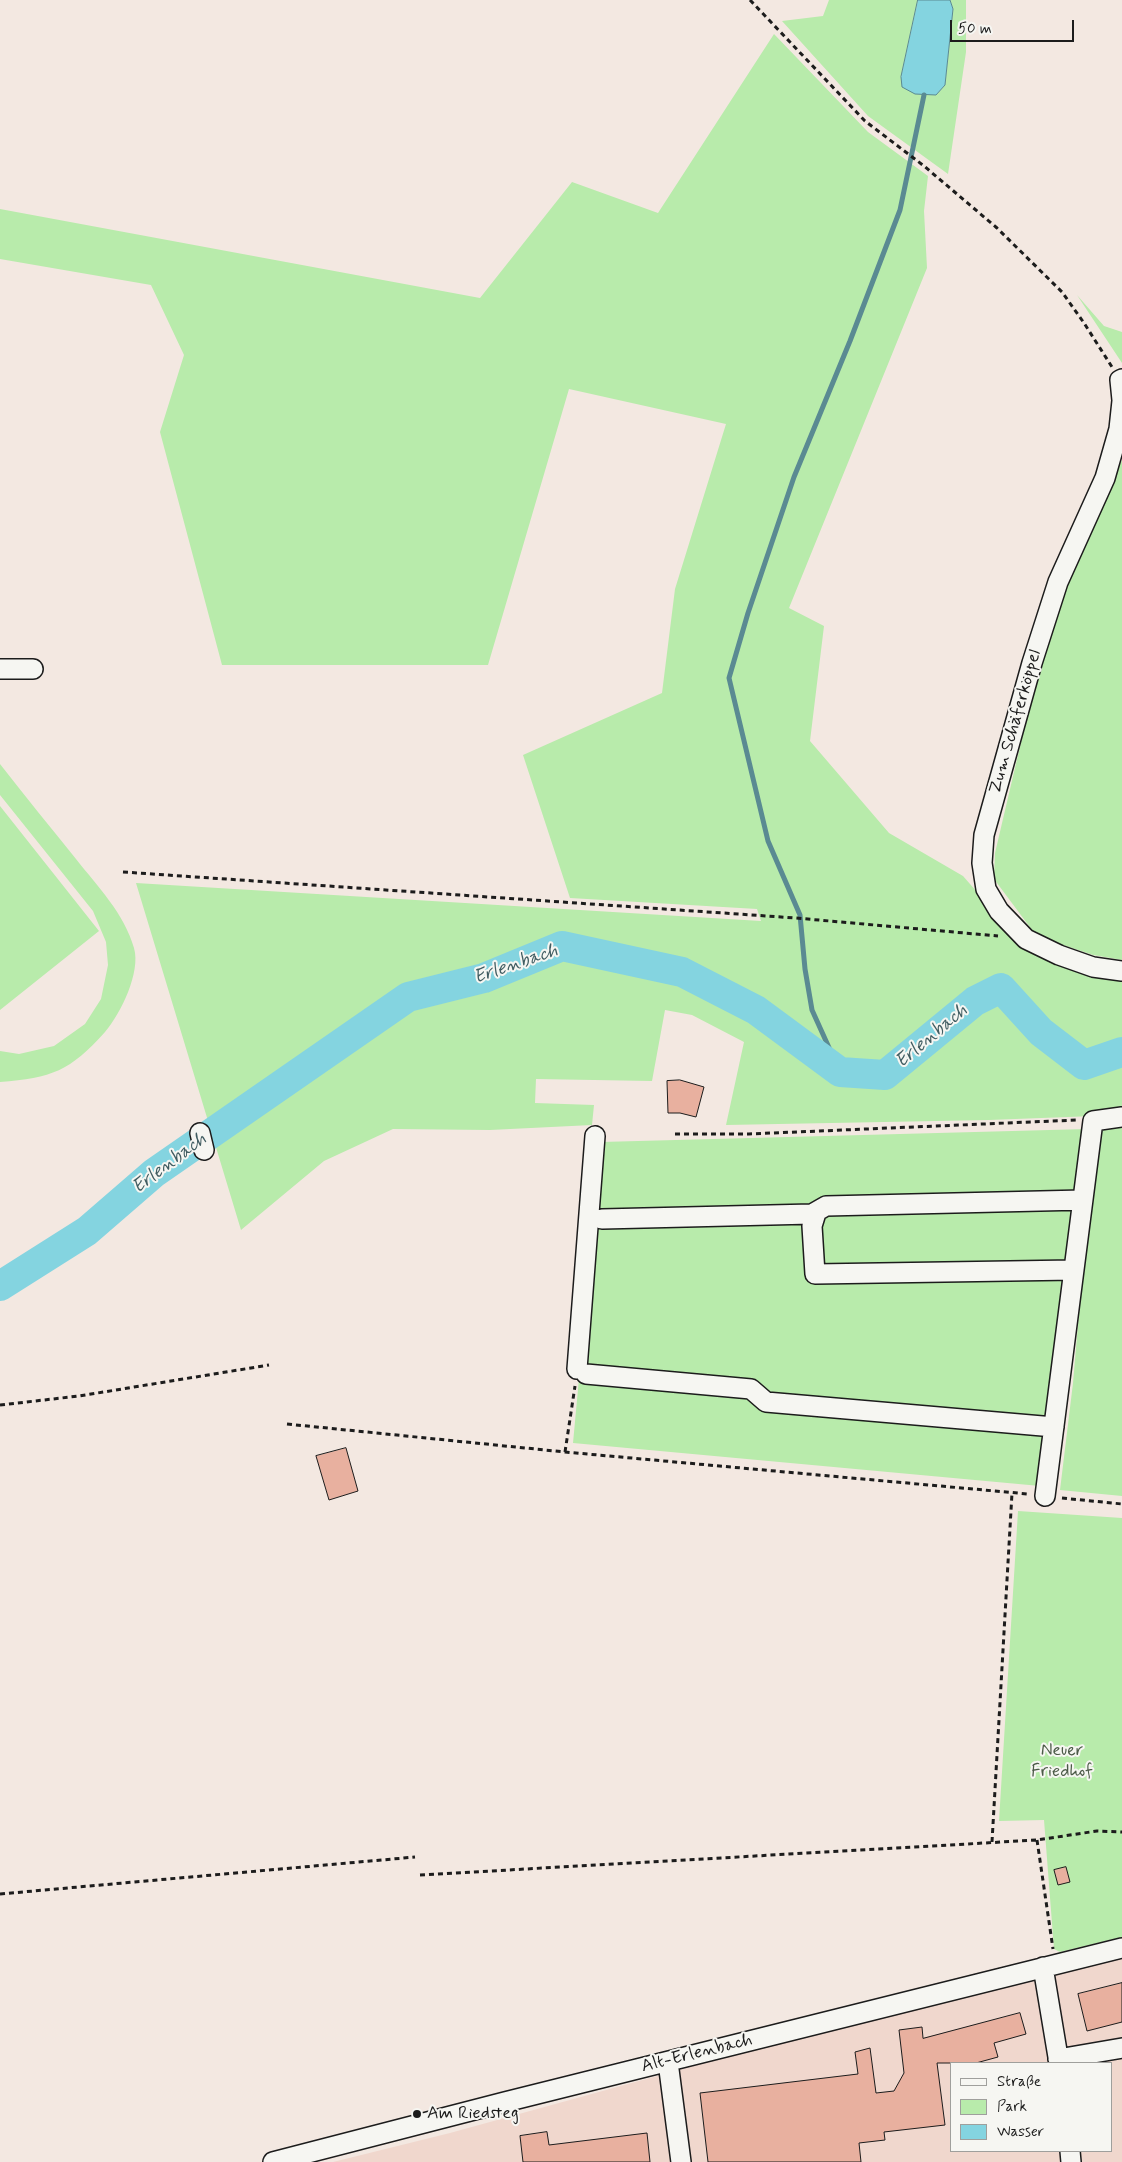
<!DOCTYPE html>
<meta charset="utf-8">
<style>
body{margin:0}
#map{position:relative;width:1122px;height:2162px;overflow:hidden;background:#f3e8e1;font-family:Mynerve,sans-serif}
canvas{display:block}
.legend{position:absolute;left:950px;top:2062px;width:162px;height:90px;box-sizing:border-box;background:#f6f6f2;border:1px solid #9f9f9c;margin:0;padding:6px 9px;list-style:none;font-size:15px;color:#1c1c1c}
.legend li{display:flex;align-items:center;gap:10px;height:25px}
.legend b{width:25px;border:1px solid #9f9f9c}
.scale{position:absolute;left:950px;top:20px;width:124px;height:22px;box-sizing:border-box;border:2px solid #1c1c1c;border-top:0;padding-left:6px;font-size:15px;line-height:18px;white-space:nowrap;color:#1c1c1c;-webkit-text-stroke:4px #f6f6f2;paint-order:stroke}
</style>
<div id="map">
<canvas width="1122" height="2162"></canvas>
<ul class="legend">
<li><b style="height:6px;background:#f6f6f2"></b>Straße</li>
<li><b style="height:14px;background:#b8ebab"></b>Park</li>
<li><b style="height:14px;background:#84d4e0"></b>Wasser</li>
</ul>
<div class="scale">50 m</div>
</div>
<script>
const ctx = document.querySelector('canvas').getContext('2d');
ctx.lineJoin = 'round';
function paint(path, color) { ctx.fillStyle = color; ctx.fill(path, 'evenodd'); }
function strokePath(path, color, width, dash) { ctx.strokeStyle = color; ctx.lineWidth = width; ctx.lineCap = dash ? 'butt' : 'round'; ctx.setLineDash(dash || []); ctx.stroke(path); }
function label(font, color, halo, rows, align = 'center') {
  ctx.font = font + ' Mynerve,sans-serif'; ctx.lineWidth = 4; ctx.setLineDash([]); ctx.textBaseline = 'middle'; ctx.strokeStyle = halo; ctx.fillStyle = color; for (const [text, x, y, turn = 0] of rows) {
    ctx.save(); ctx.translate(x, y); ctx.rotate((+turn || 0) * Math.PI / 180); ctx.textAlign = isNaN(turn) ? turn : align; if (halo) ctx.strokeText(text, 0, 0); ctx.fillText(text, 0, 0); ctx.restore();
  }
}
paint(new Path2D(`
 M1122,1948V2162H333L450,2133ZM951,2063H1111V2151H951Z`), '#f0d7cd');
paint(new Path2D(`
 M829,0H918L901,77L936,95L945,85L953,9L950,0H966V52L948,174L868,116L782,21L823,16Z
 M774,34L868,132L928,176L924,211L927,268L789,608L824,626L810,741L889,833L963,876L1026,948L1084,974L1122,979V1112L1094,1116L989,1120L726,1125L744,1042L692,1015L665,1010L652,1081L536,1079L535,1103L594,1105L592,1125L490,1130L393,1129L324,1161L241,1230L136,883L761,921L757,909L570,898L523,755L662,693L675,589L726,424L569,389L488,665H222L160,432L184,355L151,285L0,259V209L480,298L572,182L658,213Z
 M1077,295L1104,326L1122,332V363Z
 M1122,460V960L1093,955L1057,943L1035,934L994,879L995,853L1026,721L1054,622L1080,553Z
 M0,764C25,796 51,828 76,859C98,887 124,913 134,948C141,972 121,1013 105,1032C70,1071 52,1078 0,1082V1051L19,1054L54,1046L85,1024L101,999L108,965L106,942L93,911L0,795Z
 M0,806L99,931L0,1010Z
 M1122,1124V1496L1060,1490L1073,1383L1093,1148L1104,1127Z
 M1087,1129L1040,1486L573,1443L601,1142Z
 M1018,1511L1122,1518V1937L1060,1952L1054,1949L1044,1820L999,1821Z`), '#b8ebab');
const water = new Path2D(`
 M918,0H950L953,9L945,85L936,95L915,94L902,87L901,77Z`);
paint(water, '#84d4e0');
strokePath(water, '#5a8a92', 1);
strokePath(new Path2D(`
 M840,1072L812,1010L805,969L800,915L768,841L729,678L748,613L794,477L850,341L900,210L924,95`), '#5a8a92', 5);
strokePath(new Path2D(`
 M0,1286L87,1231L154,1173L408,997L484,978L562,946L682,972L756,1010L840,1072L885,1075L975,1001L1001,988L1041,1032L1084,1065L1122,1052`), '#84d4e0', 30);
const building = new Path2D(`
 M680,1080L704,1087L696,1117L680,1113H668L667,1081Z
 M346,1448L358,1491L329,1500L316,1456Z
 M1066,1867L1070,1882L1058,1885L1054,1870Z
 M1122,1983V2022L1087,2031L1078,1994Z
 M1020,2013L1026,2034L994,2043L998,2057L976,2063H937L945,2125L884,2132L885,2140L859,2143L861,2162H708L700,2093L858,2074L855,2052L870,2048L876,2093L894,2091L904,2073L899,2030L922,2027L923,2038Z
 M547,2132L549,2145L647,2133L650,2162H523L520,2136Z`);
paint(building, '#e8b09f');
strokePath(building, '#1c1c1c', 1);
const minor = new Path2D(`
 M1122,379L1120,380L1122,400
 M1122,401L1119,429L1105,478L1058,582L1032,663L984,835L982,863L986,889L999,911L1026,939L1059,955L1093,967L1122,971
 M0,669H33
 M200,1133L204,1150
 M816,1213L812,1226L815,1274L1074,1270
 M602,1219L812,1214L826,1206L1083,1200
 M577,1369L595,1136
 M586,1374L751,1389L766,1402L1054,1427
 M1045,1496L1093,1121L1122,1117
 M1043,1967L1059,2063
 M1058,2059L1122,2048
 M668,2062L681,2162
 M1070,2151L1071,2162
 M273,2162L505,2102L1122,1948`);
strokePath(minor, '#1c1c1c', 22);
strokePath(new Path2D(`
 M750,0L865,121L924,166L997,228L1062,292L1084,323L1112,367
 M123,872L796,918L998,936
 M675,1134H749L1077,1120
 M0,1405L79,1396L269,1365
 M287,1424L565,1452L1028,1494
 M565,1452L575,1386
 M1062,1498L1122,1504
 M1037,1840L1053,1949
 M992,1842L1012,1493
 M420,1875L1037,1840L1097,1831L1122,1832
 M0,1894L415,1857`), '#1c1c1c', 3, [5, 4]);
strokePath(minor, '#f6f6f2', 19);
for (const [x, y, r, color] of [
 [417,2114,5,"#1c1c1c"]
]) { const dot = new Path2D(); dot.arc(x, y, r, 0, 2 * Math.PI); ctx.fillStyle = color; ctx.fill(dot); strokePath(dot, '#f6f6f2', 2); }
label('18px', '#1c1c1c', '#f6f6f2', [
 ["Zum Schäferköppel",1016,722,-74],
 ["Alt-Erlenbach",697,2054,-14]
]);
label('18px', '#4b5a47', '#f6f6f2', [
 ["Neuer",1062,1751],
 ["Friedhof",1062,1772]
]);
label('18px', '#1c1c1c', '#f6f6f2', [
 ["Am Riedsteg",427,2114]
], 'left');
label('italic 19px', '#405c61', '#f6f6f2', [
 ["Erlenbach",516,965,-19],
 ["Erlenbach",932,1037,-40],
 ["Erlenbach",170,1164,-37]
]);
</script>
